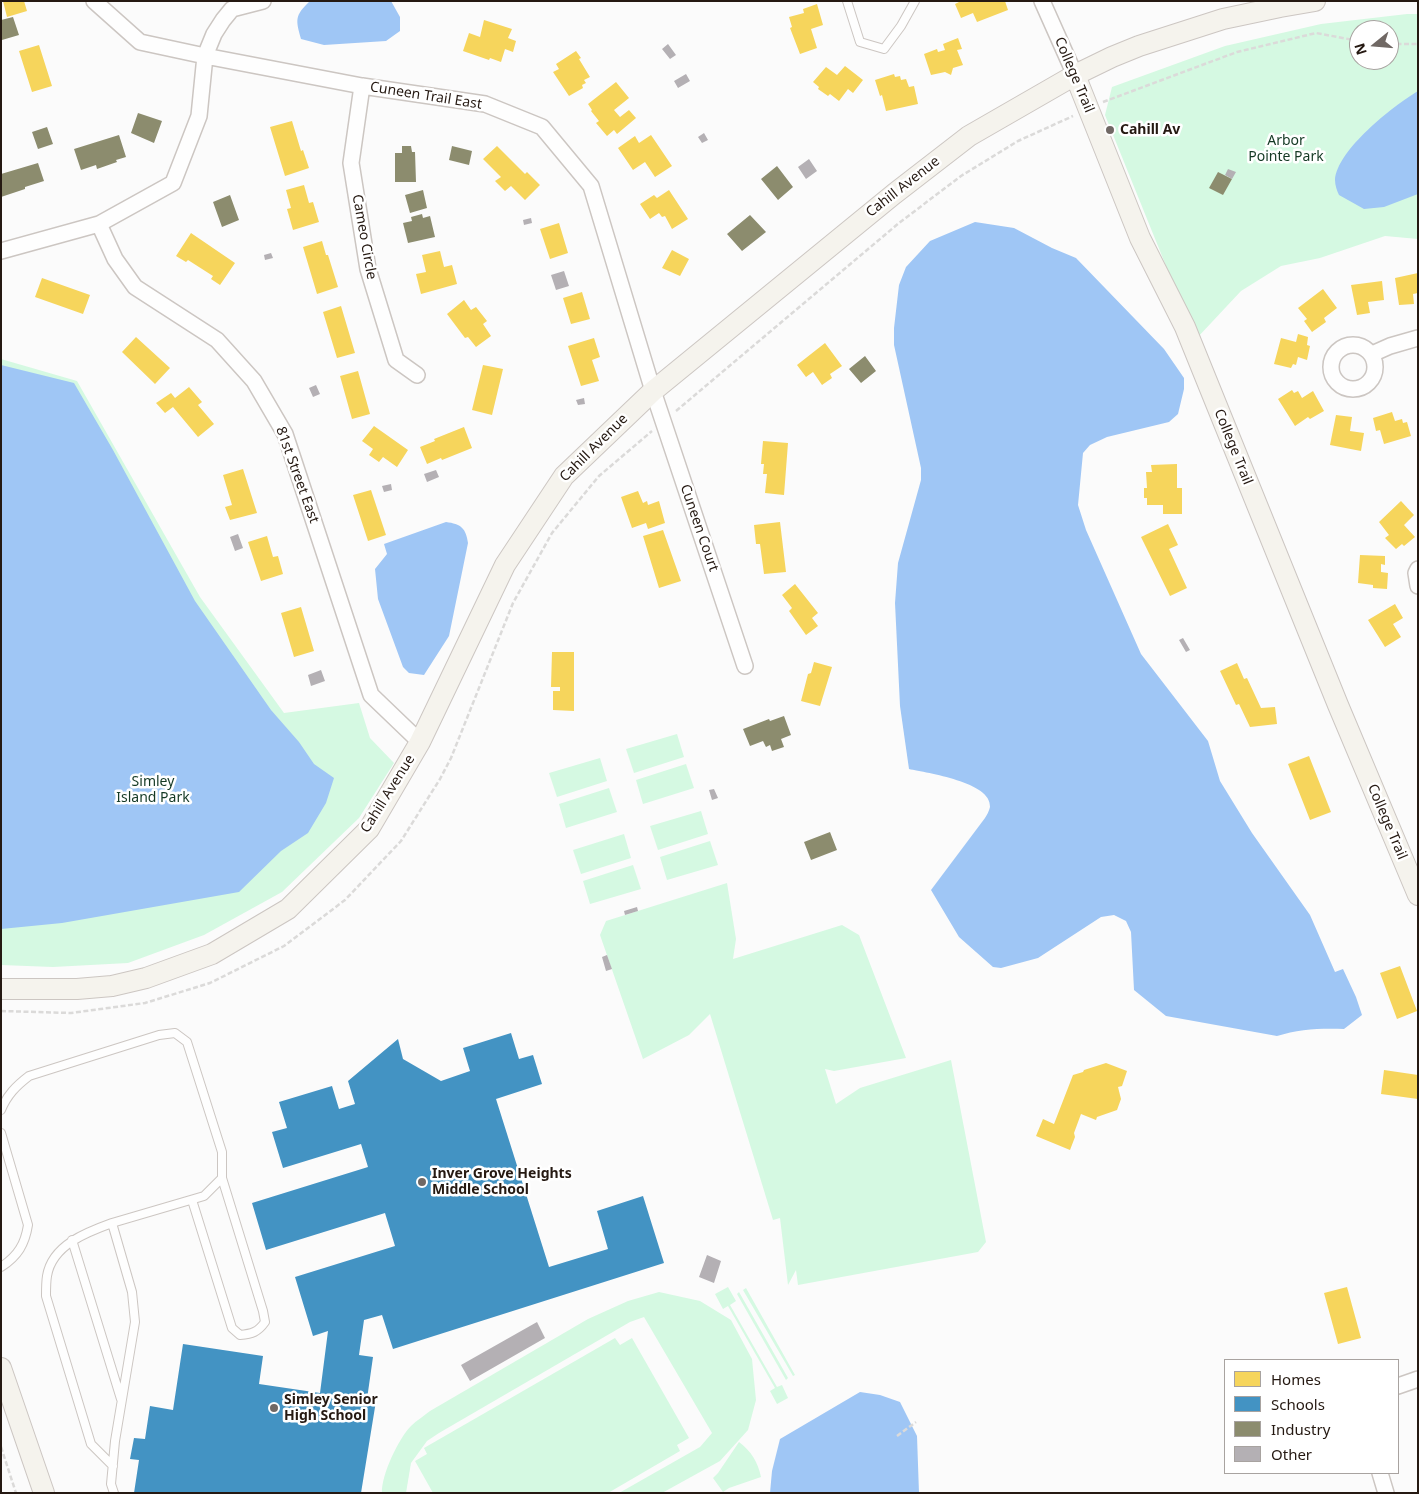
<!DOCTYPE html>
<style>
body{margin:0}
#map{position:relative;width:1419px;height:1494px;overflow:hidden;background:#fbfbfb;font-family:"Noto Sans",sans-serif}
canvas{display:block}
.frame{position:absolute;inset:0;border:2px solid #251912;pointer-events:none}
.legend{position:absolute;left:1224px;top:1359px;width:175px;height:115px;box-sizing:border-box;background:#fff;border:1px solid #a8a3a0;margin:0;padding:6px 9px;list-style:none;font-size:15px;color:#251912}
.legend li{display:flex;align-items:center;gap:10px;height:25px}
.legend b{width:25px;border:1px solid #a8a3a0}
.north{position:absolute;left:1349px;top:20px;width:50px;height:50px;box-sizing:border-box;background:#fff;border:1px solid #a8a3a0;border-radius:50%;rotate:253deg;font-size:14px;font-weight:700;line-height:20px;text-align:center;color:#251912}
.north::after{content:'';display:block;margin:auto;width:18px;height:22px;background:#706864;clip-path:polygon(50% 0,100% 100%,50% 72%,0 100%)}
</style>
<div id="map">
<canvas width="1419" height="1494"></canvas>
<div class="frame"></div>
<ul class="legend">
<li><b style="height:14px;background:#f6d55c"></b>Homes</li>
<li><b style="height:14px;background:#4393c3"></b>Schools</li>
<li><b style="height:14px;background:#8c8c6e"></b>Industry</li>
<li><b style="height:14px;background:#b4b0b4"></b>Other</li>
</ul>
<div class="north">N</div>
</div>
<script>
const ctx = document.querySelector('canvas').getContext('2d');
ctx.lineJoin = 'round';
function paint(path, color) { ctx.fillStyle = color; ctx.fill(path, 'evenodd'); }
function strokePath(path, color, width, dash) { ctx.strokeStyle = color; ctx.lineWidth = width; ctx.lineCap = dash ? 'butt' : 'round'; ctx.setLineDash(dash || []); ctx.stroke(path); }
function label(font, color, halo, rows, align = 'center') {
  ctx.font = font + ' "Noto Sans",sans-serif'; ctx.lineWidth = 5; ctx.setLineDash([]); ctx.textBaseline = 'middle'; ctx.strokeStyle = halo; ctx.fillStyle = color; for (const [text, x, y, turn = 0] of rows) {
    ctx.save(); ctx.translate(x, y); ctx.rotate((+turn || 0) * Math.PI / 180); ctx.textAlign = isNaN(turn) ? turn : align; if (halo) ctx.strokeText(text, 0, 0); ctx.fillText(text, 0, 0); ctx.restore();
  }
}
paint(new Path2D(`
 M1407,14H1418V239L1385,236L1320,258L1281,266L1241,291L1197,338L1181,303L1105,115L1112,87L1225,46L1321,24ZM1359,30H1389V60H1359Z
 M1,359L77,381L200,597L284,713L359,703L370,738L394,763L359,818L282,892L204,935L128,963L53,967L1,965Z
 M677,734L684,757L634,773L626,749Z
 M600,758L607,781L557,797L549,773Z
 M686,764L694,788L643,804L636,780Z
 M609,788L617,812L566,828L559,804Z
 M701,811L708,834L658,850L650,826Z
 M624,834L631,858L581,874L573,850Z
 M710,841L718,865L667,880L660,857Z
 M633,865L641,889L590,904L583,881Z
 M727,883L736,939L733,959L842,925L859,935L906,1058L834,1071L825,1069L836,1104L860,1088L951,1060L986,1242L978,1252L798,1285L796,1270L788,1285L780,1218L773,1220L710,1014L689,1035L643,1059L600,935L606,921Z
 M728,1287L736,1301L730,1305L777,1387L782,1385L788,1398L777,1404L770,1391L775,1388L728,1306L723,1309L715,1294Z
 M746,1288L795,1375L793,1376L743,1290Z
 M659,1292L700,1301L731,1320L752,1359L756,1400L748,1430L720,1461L662,1493H619L700,1447L712,1433L644,1317L630,1322L439,1433L427,1441L411,1463L406,1493H382C381,1475 399,1438 411,1426C417,1420 424,1416 430,1411L588,1319L628,1301Z
 M739,1292L788,1378L786,1380L737,1294Z
 M615,1338L620,1345L632,1338L689,1438L677,1445L680,1451L608,1493H433L415,1461L427,1454L424,1448Z
 M739,1442C751,1451 758,1462 761,1477L729,1488L723,1492L713,1478L718,1473Z`), '#d5f9e2');
paint(new Path2D(`
 M310,1H391L400,17V31L386,41L324,45L301,39C296,20 294,16 310,1Z
 M1418,91V194L1384,207L1364,209L1339,195C1337,191 1335,185 1335,180C1337,150 1393,106 1418,91Z
 M975,222L1014,228L1052,248L1076,258L1164,349L1184,378V389L1178,414L1169,422L1107,437L1090,445L1083,453L1078,505L1086,530L1141,654L1208,741L1220,781L1252,833L1310,915L1335,972L1343,969L1356,997L1362,1015L1344,1029C1322,1028 1299,1029 1277,1036L1166,1016L1134,990L1131,932L1126,921L1114,915L1101,917L1038,958L1001,968L993,967L959,937L931,890L985,818C987,815 989,811 990,807C992,782 927,773 909,769L900,706L895,603L898,563L921,480V468L894,345V328L899,285L906,267L930,241Z
 M1,365L74,383L113,450L195,601L271,710L299,742L314,764L334,778L326,803L308,833L281,851L239,892L62,923L1,929Z
 M446,522C461,524 466,528 468,543L449,636L424,675L409,673L403,667L378,599L375,569L387,554L384,544Z
 M860,1392L880,1395L900,1402L917,1436L919,1493H770L772,1471L780,1439Z`), '#9fc6f5');
paint(new Path2D(`
 M3,1H24L27,11L7,17Z
 M961,1H1005L1008,10L977,22L973,13L961,18L955,4Z
 M817,4L823,25L811,29L817,48L800,54L790,28L792,27L789,17L804,13L803,9Z
 M484,20L512,29L508,38L516,41L513,52L505,49L501,62L490,58L489,60L463,51L469,33L480,37Z
 M958,38L962,49L957,50L963,65L953,68L951,75L945,72L931,75L924,54L937,49L938,52L945,50L943,44Z
 M39,45L52,86L32,92L19,51Z
 M576,51L581,58L579,59L590,77L584,80L586,83L582,85L583,88L569,96L553,72L559,69L556,64Z
 M845,66L863,80L853,93L848,89L839,101L830,94L828,96L818,89L819,87L813,82L826,67L837,75Z
 M894,74L895,77L900,76L901,80L906,79L909,87L914,86L918,104L886,111L882,95L880,96L875,80Z
 M616,82L629,98L614,110L620,117L629,110L636,118L617,134L614,130L607,136L596,123L599,121L591,111L592,110L588,104Z
 M292,121L301,151L303,150L309,168L285,176L270,127Z
 M651,135L672,166L655,177L645,162L633,170L618,148L635,136L639,143Z
 M497,146L525,174L527,172L540,185L525,200L511,186L505,191L495,181L501,177L483,159Z
 M304,185L309,203L313,202L319,222L293,230L287,209L291,208L286,190Z
 M669,190L688,219L672,229L665,216L662,217L659,213L650,219L640,204L654,195L657,198Z
 M559,223L568,253L550,259L540,229Z
 M191,233L235,263L220,285L211,279L213,276L188,260L186,262L176,256Z
 M322,241L326,255H328L338,287L317,294L303,247Z
 M672,250L689,259L680,276L662,268Z
 M440,251L444,267L452,265L457,284L421,294L416,274L426,272L422,255Z
 M1418,273V293L1413,294L1414,304L1399,305L1395,278Z
 M42,278L90,295L83,314L35,297Z
 M1382,281L1384,300L1368,302L1370,313L1357,315L1351,285Z
 M1323,289L1337,308L1324,318L1326,322L1312,332L1304,321L1307,319L1298,308Z
 M582,292L590,319L571,324L563,298Z
 M464,300L471,310L476,307L487,321L483,324L491,336L476,347L468,337L465,338L447,314Z
 M341,306L355,353L337,358L323,312Z
 M1298,334L1308,337L1307,345L1310,346L1307,360L1298,357L1296,365L1293,364L1291,368L1274,364L1281,338L1296,342Z
 M136,337L170,368L155,384L122,352Z
 M594,338L600,357L592,360L599,381L581,386L568,346Z
 M825,343L842,366L830,374L832,378L822,385L813,372L806,377L797,365Z
 M483,365L503,369L492,415L472,410Z
 M358,371L370,414L352,419L340,376Z
 M189,387L202,402L198,405L214,424L198,437L173,407L165,413L156,403L171,393L175,398Z
 M1292,390L1294,393L1298,391L1302,398L1313,391L1324,411L1310,419L1308,417L1295,426L1278,399Z
 M1392,412L1395,421L1402,419L1403,423L1407,422L1411,436L1384,444L1380,430L1376,431L1373,418Z
 M1336,415L1352,417L1350,431L1364,433L1361,451L1330,445Z
 M374,426L408,450L397,467L383,457L379,462L369,455L373,449L362,441Z
 M464,427L472,448L442,460L441,458L427,464L420,447L435,441L434,439Z
 M763,441L788,443L784,495L765,493L767,474H763L764,464H761Z
 M1177,464V488H1182V514H1163V505H1147V498H1144V488H1147L1146,472H1152L1151,465Z
 M243,469L257,513L230,520L225,507L232,505L223,475Z
 M371,490L386,535L368,541L353,495Z
 M638,491L643,503L647,501L648,505L659,501L665,523L648,529L646,523L632,528L621,497Z
 M1401,501L1414,515L1404,525L1415,537L1404,546L1402,544L1396,549L1385,538L1389,535L1379,522Z
 M780,522L786,572L764,574L760,544H756L754,525Z
 M1168,524L1178,545L1169,549L1187,588L1170,596L1141,537Z
 M663,530L681,581L659,588L643,536Z
 M267,536L273,557L278,556L283,574L261,581L248,542Z
 M1360,555L1385,556V565L1381,564V572L1388,573L1387,589L1373,588V585L1358,583Z
 M795,584L818,613L812,618L818,626L806,635L789,611L792,608L782,595Z
 M1395,604L1403,618L1393,624L1401,637L1385,647L1368,620Z
 M301,607L314,651L294,657L281,613Z
 M552,652H574V711L553,710V691H560V687H551Z
 M814,662L832,667L820,706L801,701L808,674L811,673Z
 M1237,663L1244,679L1247,678L1261,708L1275,707L1277,724L1250,727L1239,704L1236,705L1220,671Z
 M1309,756L1331,812L1310,820L1288,764Z
 M1400,966L1417,1011L1397,1019L1380,973Z
 M1106,1063L1127,1071L1122,1086L1118,1087L1121,1099L1117,1110L1097,1117L1096,1120L1081,1114L1074,1133L1075,1137L1070,1150L1036,1136L1043,1119L1054,1124L1073,1075L1083,1072L1084,1070Z
 M1384,1070L1418,1075V1099L1381,1094Z
 M1347,1287L1361,1338L1338,1344L1324,1293Z`), '#f6d55c');
paint(new Path2D(`
 M511,1033L519,1059L533,1055L542,1084L496,1099L549,1267L608,1249L597,1211L643,1196L664,1263L393,1349L382,1315L364,1320L359,1355L373,1357L367,1399L376,1401L361,1493H134L139,1460L130,1459L134,1438L145,1439L150,1406L173,1410L183,1344L263,1356L259,1384L320,1393L328,1331L313,1336L295,1277L395,1246L385,1213L266,1250L252,1203L368,1167L361,1144L283,1168L272,1132L287,1128L279,1102L332,1086L339,1109L355,1104L348,1081L398,1039L403,1059L441,1081L470,1071L463,1048Z`), '#4393c3');
paint(new Path2D(`
 M13,17L19,35L2,40L1,20Z
 M138,113L162,121L154,143L131,133Z
 M47,127L53,144L38,149L32,132Z
 M119,135L126,157L116,160L117,162L97,169L96,165L81,170L74,149Z
 M402,146H411L412,152H415L416,182H395V153H402Z
 M452,146L472,151L469,165L449,160Z
 M38,163L44,181L25,187V189L1,197V174Z
 M777,166L793,187L778,200L761,179Z
 M1218,172L1232,179L1223,195L1209,188Z
 M423,190L427,208L410,213L405,195Z
 M230,195L239,220L222,227L213,202Z
 M422,214L423,218L430,216L435,237L408,243L403,223L412,221L411,217Z
 M750,215L766,232L742,251L727,234Z
 M865,356L876,371L861,383L849,369Z
 M784,716L791,735L781,739L784,747L772,751L770,745L766,747L763,741L750,746L743,729L769,719L770,721Z
 M830,832L837,850L811,860L804,842Z`), '#8c8c6e');
paint(new Path2D(`
 M668,44L676,55L670,59L662,49Z
 M686,74L690,81L678,88L674,81Z
 M704,133L708,140L702,143L698,137Z
 M809,159L817,171L806,179L798,167Z
 M1228,169L1236,172L1232,179L1225,175Z
 M531,218L532,223L524,225L523,220Z
 M271,253L273,258L265,260L264,255Z
 M564,271L569,286L556,290L551,275Z
 M316,385L320,394L313,397L309,388Z
 M584,398L585,404L578,405L576,400Z
 M436,470L439,477L427,482L424,474Z
 M391,484L392,490L384,492L382,486Z
 M238,534L243,548L235,551L230,537Z
 M1183,638L1190,650L1186,652L1179,640Z
 M321,670L325,681L311,686L308,675Z
 M714,789L718,798L712,800L709,790Z
 M637,907L638,911L625,915L624,911Z
 M607,955L612,969L606,971L602,957Z
 M707,1255L721,1261L714,1283L699,1277Z
 M537,1322L545,1338L470,1381L461,1365Z`), '#b4b0b4');
const lane = new Path2D(`
 M847,1L860,42L884,49L901,26L915,1
 M1,1110C7,1095 16,1086 29,1076L159,1035L175,1033L187,1042L222,1152V1178L204,1196L112,1223L132,1292L135,1322L115,1441L111,1484L114,1493
 M1,1133L28,1225C25,1244 18,1256 1,1267
 M192,1200L232,1328L240,1335C252,1334 258,1332 265,1322L263,1311L222,1178
 M112,1223C87,1232 52,1245 47,1276C46,1282 46,1289 46,1296L91,1444L113,1466
 M72,1240L121,1399`);
const street = new Path2D(`
 M94,1L140,42L205,56L362,86L485,104L542,127L591,186L653,391L745,666
 M1042,1L1075,75
 M362,86L351,163L368,269L396,360L417,375
 M99,224L115,259L135,287L217,340L254,381L285,434L371,695L420,742
 M1,251L99,224L173,183L199,116L205,56L214,34L223,20L232,9L263,1
 M1331 367a22 22 0 1 1 44 0a22 22 0 1 1-44 0Z
 M1372,354L1390,346L1418,338
 M1418,569L1416,573L1418,586
 M1398,1386L1418,1379
 M1380,1473L1386,1493`);
const secondary = new Path2D(`
 M1075,75L1140,238L1185,327L1338,705L1418,895
 M1,989H77L112,986L146,978L212,954L288,909L369,829L420,742L505,565L564,476L653,391L894,194L969,136L1075,75L1112,57L1139,46L1223,19L1280,7L1315,1
 M1,1368L44,1493`);
strokePath(lane, '#ccc6c2', 10);
strokePath(street, '#ccc6c2', 18);
strokePath(secondary, '#ccc6c2', 22);
strokePath(new Path2D(`
 M1389,44H1418
 M1103,102L1237,52L1316,33L1359,41
 M676,411L899,223L961,176L1018,141L1073,116
 M1,1011L71,1013L145,1003L210,983L284,946L345,900L401,841L440,779L451,758L513,603L552,533L599,476L652,431
 M897,1436L916,1422
 M1,1447L16,1493`), '#dbdad9', 2.5, [5, 2.5]);
strokePath(lane, '#fefefe', 8);
strokePath(street, '#fefefe', 15);
strokePath(secondary, '#f5f3ed', 20);
for (const [x, y, r, color] of [
 [1110,130,5,"#706864"],
 [422,1182,5,"#706864"],
 [274,1408,5,"#706864"]
]) { const dot = new Path2D(); dot.arc(x, y, r, 0, 2 * Math.PI); ctx.fillStyle = color; ctx.fill(dot); strokePath(dot, '#fff', 2); }
label('14px', '#251912', '#fff', [
 ["College Trail",1074,75,67],
 ["Cuneen Trail East",426,96,9],
 ["Cahill Avenue",903,187,-38],
 ["Cameo Circle",364,237,80],
 ["College Trail",1233,447,68],
 ["Cahill Avenue",594,448,-45],
 ["81st Street East",297,475,70],
 ["Cuneen Court",699,528,71],
 ["Cahill Avenue",388,794,-58],
 ["College Trail",1387,822,67]
]);
label('bold 14px', '#251912', '#fff', [
 ["Cahill Av",1120,130],
 ["Inver Grove Heights",432,1174],
 ["Middle School",432,1190],
 ["Simley Senior",284,1400],
 ["High School",284,1416]
], 'left');
label('14px', '#143924', '#fff', [
 ["Arbor",1286,141],
 ["Pointe Park",1286,157],
 ["Simley",153,782],
 ["Island Park",153,798]
]);
</script>
